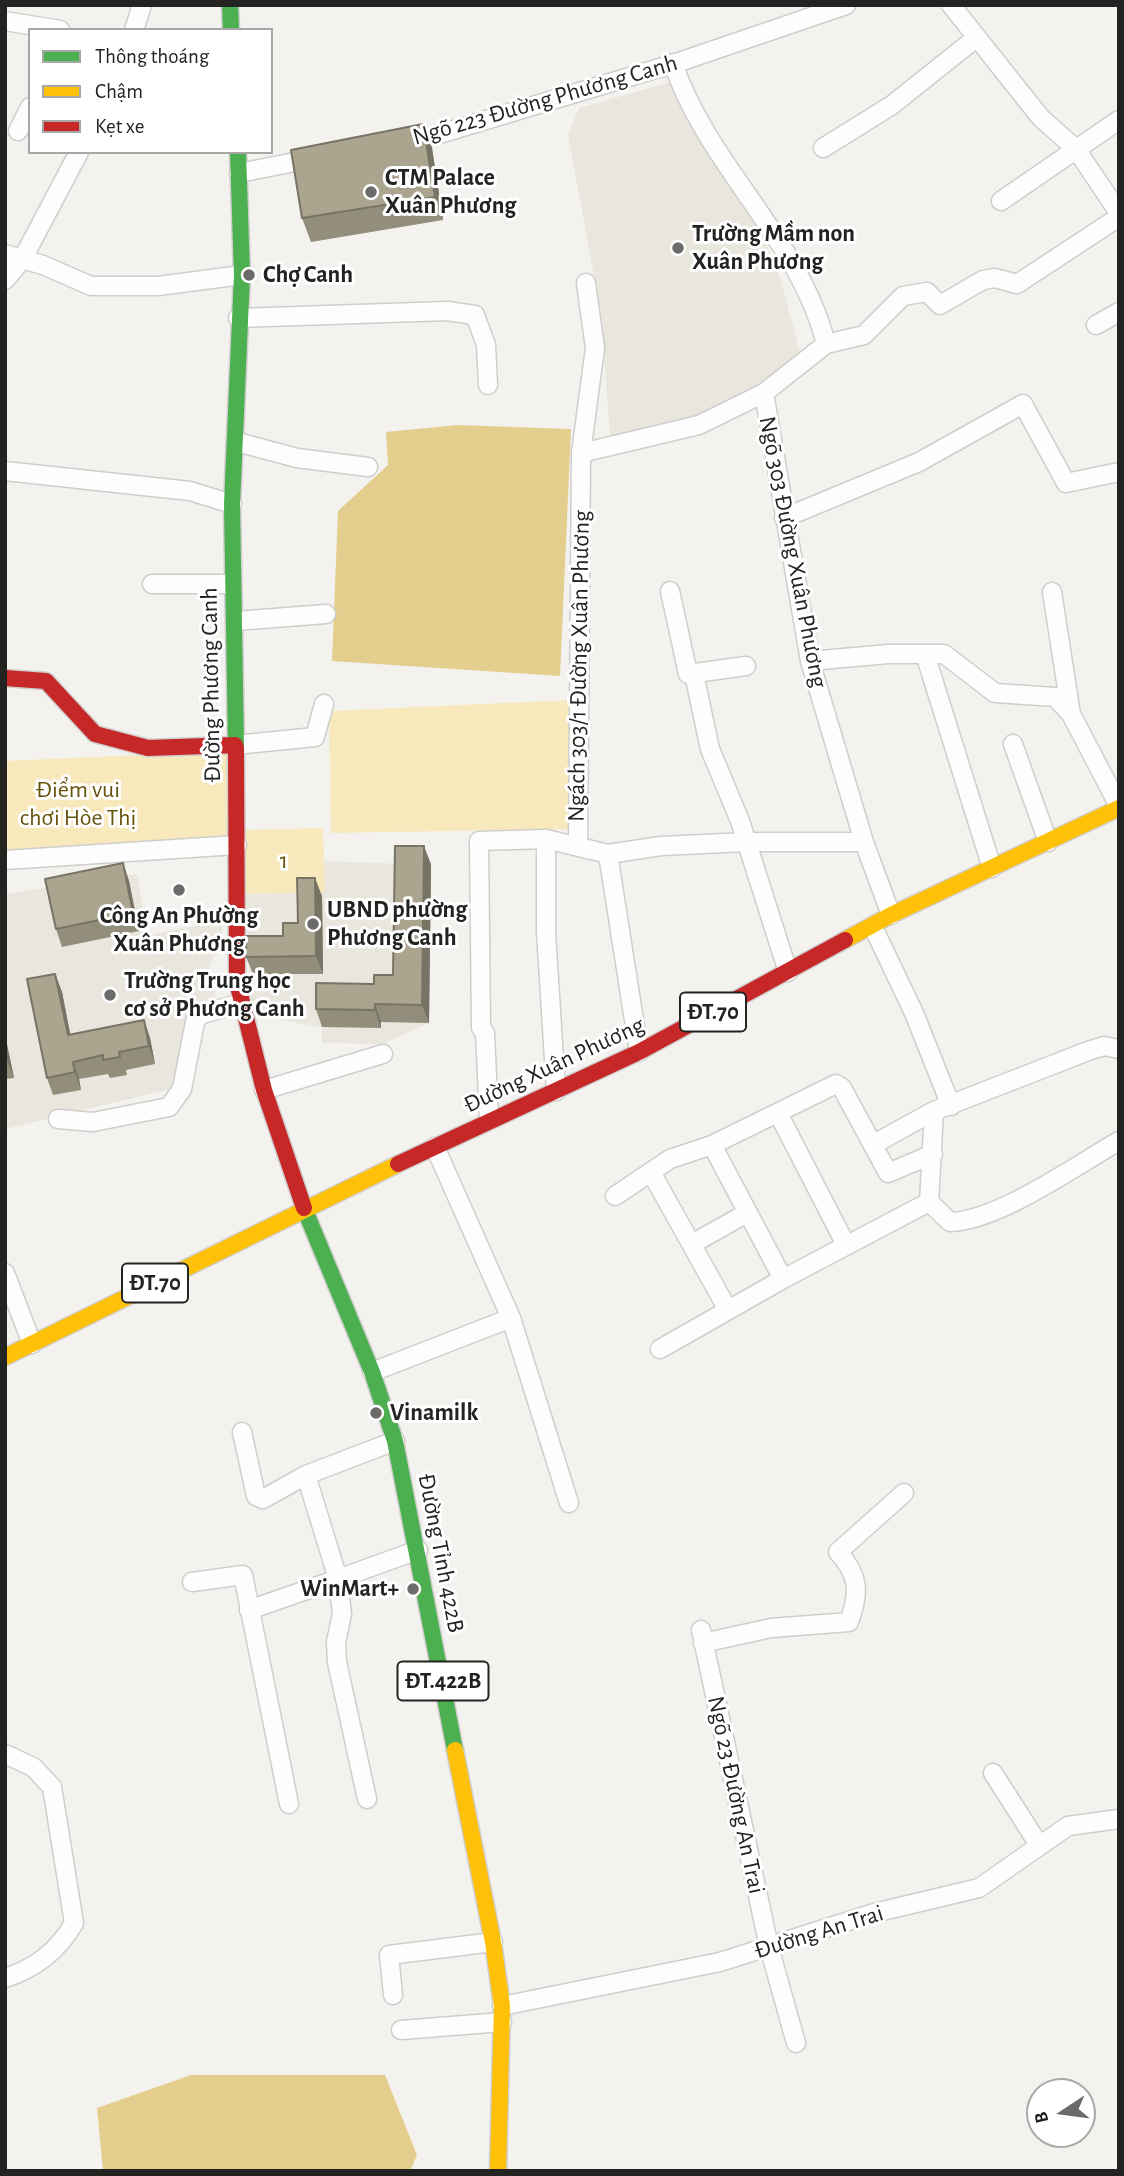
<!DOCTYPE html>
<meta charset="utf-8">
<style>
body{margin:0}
#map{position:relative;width:1124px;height:2176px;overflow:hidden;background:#f3f2ef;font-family:"Alegreya Sans",sans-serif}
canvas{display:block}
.frame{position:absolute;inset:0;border:7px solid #232321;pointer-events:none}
.legend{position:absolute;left:28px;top:28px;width:245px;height:126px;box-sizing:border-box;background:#fff;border:2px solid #a7a7a6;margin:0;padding:9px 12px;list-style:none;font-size:21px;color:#232321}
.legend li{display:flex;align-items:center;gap:14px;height:35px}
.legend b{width:35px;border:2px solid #a7a7a6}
.north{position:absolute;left:1026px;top:2078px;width:70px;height:70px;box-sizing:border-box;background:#fff;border:2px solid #a7a7a6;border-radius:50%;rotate:257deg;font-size:19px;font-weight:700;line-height:28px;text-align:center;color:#232321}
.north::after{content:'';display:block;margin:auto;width:24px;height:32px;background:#6c6b69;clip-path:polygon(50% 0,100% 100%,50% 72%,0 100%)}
</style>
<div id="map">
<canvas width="1124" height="2176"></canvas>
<div class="frame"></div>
<ul class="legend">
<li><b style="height:9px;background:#4caf50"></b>Thông thoáng</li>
<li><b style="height:9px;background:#ffc107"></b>Chậm</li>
<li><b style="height:9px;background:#c62828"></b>Kẹt xe</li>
</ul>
<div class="north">B</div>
</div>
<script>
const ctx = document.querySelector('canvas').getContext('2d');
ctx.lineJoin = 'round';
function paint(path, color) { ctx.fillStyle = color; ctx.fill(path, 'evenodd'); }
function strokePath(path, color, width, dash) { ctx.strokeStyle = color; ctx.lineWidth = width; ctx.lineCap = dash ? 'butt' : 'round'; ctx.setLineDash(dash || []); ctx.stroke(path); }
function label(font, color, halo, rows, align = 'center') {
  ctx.font = font + ' "Alegreya Sans",sans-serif'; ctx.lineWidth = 6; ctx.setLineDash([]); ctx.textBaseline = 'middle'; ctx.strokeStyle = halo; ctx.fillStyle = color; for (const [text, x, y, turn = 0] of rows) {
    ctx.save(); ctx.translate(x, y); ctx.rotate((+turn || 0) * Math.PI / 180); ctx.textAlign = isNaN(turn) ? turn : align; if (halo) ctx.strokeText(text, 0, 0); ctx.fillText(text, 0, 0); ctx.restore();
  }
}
paint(new Path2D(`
 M671,82L754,216L781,280L801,357L761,388L699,417L610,436L601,314L568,135L579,108Z
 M324,861L401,864L429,1023L383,1044L322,1043V1027L252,1015L245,894L325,892Z
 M137,874L147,935L222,921V947L209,964L218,1009L189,1017L175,1088L5,1129V894Z`), '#e9e6dd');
paint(new Path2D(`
 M571,700L570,829L331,833L329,711Z
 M229,751L234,842L5,853V761Z
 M323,828L325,892L245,894L242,830Z`), '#f7e9bc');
paint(new Path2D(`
 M457,425L571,429L560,676L332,661L338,511L388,465L386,432Z
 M191,2075H385L417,2155L410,2171H103L97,2108Z`), '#e3ce8e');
const street = new Path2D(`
 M951,5L1041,118L1076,149L1119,213
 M5,21L60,30
 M134,30L142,5
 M673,63C707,165 800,239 826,344
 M18,131L30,107
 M404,141L433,136L679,62L846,5
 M823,148L892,105L976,38
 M239,173L315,158
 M1001,201L1119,120
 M5,254L43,265L91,286H158L242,275
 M5,280L22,260L79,152
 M238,318L447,311L475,315L486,345L488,385
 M1096,325L1119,312
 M764,393L810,661L864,842L891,915
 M237,442L297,458L368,467
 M581,453L699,425L764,393L826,344L864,335L903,296L927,292L940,305L983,280L995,278L1017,284L1119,217
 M5,471L190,491L232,504
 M784,518L919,462L1023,404L1066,483L1119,472
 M152,584H232
 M670,591L688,674L746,666
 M1052,592L1071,714
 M236,621L326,614
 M925,654L992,868
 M810,661L888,654H944L995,693L1055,697L1071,714L1119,806
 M694,674L710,749L740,821L788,972
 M1013,744L1048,842
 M235,745L315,737L324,704
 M546,839V932L556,1091
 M578,847L581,453L595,348L586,283
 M608,854L639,1052
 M5,860L237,845
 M873,927L914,1013L951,1106
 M264,1090L383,1054
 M934,1111L929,1202L950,1222C998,1221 1075,1166 1119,1141
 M778,1113L846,1245
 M58,1119L93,1122L169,1107L182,1089L195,1022L199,1015L241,1003
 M489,1119L485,1033L481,1028L479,841L546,839L608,854L661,846L746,842H864
 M874,1144L934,1111L1088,1051L1104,1046L1119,1049
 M712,1145L783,1279
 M435,1147L511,1318L569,1503
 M651,1172L728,1310
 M615,1196L670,1159L712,1145L836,1084L842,1088L888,1173L933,1154
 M692,1244L747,1213
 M5,1273L32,1344
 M660,1349L783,1279L929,1202
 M372,1372L511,1318
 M242,1432L256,1496L263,1499L306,1475
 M192,1582L243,1575L289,1804
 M249,1610L338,1579L306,1475L395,1441
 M701,1630L769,1947L796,2043
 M703,1643L771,1628L849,1622C860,1592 859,1575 838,1552L904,1493
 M5,1754L33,1767L52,1787L74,1923C58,1951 36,1968 5,1978
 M993,1773L1039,1845
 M367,1799L337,1662L336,1642L342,1614L338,1579L418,1550
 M393,1995L389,1955L493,1942
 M502,2006L720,1962L874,1913L979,1888L1068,1826L1119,1819
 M401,2030L502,2022`);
const fast = new Path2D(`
 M230,5L231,30
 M236,748L232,504L242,275L238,152
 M304,1208L372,1372L395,1441L455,1750`);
const slow = new Path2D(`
 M845,940L891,915L1119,808
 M5,1357L398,1164
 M455,1750L493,1942L502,2006L498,2171`);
const jam = new Path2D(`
 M5,678L46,681L95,734L148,748L235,745
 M236,748L237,982L264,1090L304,1208
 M398,1164L639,1052L845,940`);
strokePath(street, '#cfcecc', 21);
strokePath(fast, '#cfcecc', 19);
strokePath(slow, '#cfcecc', 19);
strokePath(jam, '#cfcecc', 19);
strokePath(street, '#fdfdfd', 18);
strokePath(fast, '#4caf50', 16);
strokePath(slow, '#ffc107', 16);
strokePath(jam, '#c62828', 16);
paint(new Path2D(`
 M423,124L432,148L443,220L311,242L302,218Z
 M123,863L129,881L139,931L62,947L56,929Z
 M431,864L429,1023L381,1022V1028L322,1027L316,1009L374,984L393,975Z
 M322,896L323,974H253L246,957L283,936L298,923Z
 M55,974L62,992L70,1035L144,1020L150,1038L155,1064L126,1070L127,1075L110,1078L108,1074L79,1079L81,1090L53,1095L47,1078Z
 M5,1035L14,1078L5,1079Z`), '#938e7c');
paint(new Path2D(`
 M423,124L432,148L443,220L435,197Z
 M424,846L431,864L429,1023L422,1005Z
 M123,863L129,881L139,931L133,913Z
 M315,878L322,896L323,974L316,956Z
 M55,974L62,992L74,1053L68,1035Z
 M375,1004L381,1022V1028L375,1010Z
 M144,1020L150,1038L155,1064L149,1046Z
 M5,1035L14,1078L7,1060L5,1049Z
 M73,1062L79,1079L81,1090L75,1072Z`), '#787465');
const building = new Path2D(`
 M423,124L435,197L302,218L291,150Z
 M395,846H424L422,1005L375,1004V1010L316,1009V983L374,984V975H393Z
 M123,863L133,913L56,929L45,879Z
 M297,878H315L316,956L246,957V936H283V923H298Z
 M55,974L68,1035L144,1020L149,1046L119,1052L120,1057L103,1060V1055L73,1062L75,1072L47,1078L27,979Z`);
paint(building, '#aba590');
strokePath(building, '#787465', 2);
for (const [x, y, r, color] of [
 [371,192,7,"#6c6b69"],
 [678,248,7,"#6c6b69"],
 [249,275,7,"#6c6b69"],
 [179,890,7,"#6c6b69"],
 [313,924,7,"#6c6b69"],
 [110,995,7,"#6c6b69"],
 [376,1413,7,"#6c6b69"],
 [413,1589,7,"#6c6b69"]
]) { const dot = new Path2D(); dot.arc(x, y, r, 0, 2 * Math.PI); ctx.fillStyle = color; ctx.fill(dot); strokePath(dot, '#fff', 2.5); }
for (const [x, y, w] of [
 [713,1012,66],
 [155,1283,66],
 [443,1681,91]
]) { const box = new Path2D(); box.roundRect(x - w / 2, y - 19.5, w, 39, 5); ctx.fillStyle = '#fff'; ctx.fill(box); strokePath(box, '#232321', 2); }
label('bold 23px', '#232321', null, [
 ["ĐT.70",713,1012],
 ["ĐT.70",155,1283],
 ["ĐT.422B",443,1681]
]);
label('24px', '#232321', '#fff', [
 ["Ngõ 223 Đường Phương Canh",545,100,-16],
 ["Ngõ 303 Đường Xuân Phương",793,552,79],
 ["Ngách 303/1 Đường Xuân Phương",579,666,-89],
 ["Đường Phương Canh",211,685,-91],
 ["Đường Xuân Phương",554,1065,-25],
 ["Đường Tỉnh 422B",441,1553,79],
 ["Ngõ 23 Đường An Trai",736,1795,78],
 ["Đường An Trai",819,1932,-17]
]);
label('bold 24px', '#232321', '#fff', [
 ["CTM Palace",385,178],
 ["Xuân Phương",385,206],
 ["Trường Mầm non",692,234],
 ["Xuân Phương",692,262],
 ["Chợ Canh",263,275],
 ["UBND phường",327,910],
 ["Phương Canh",327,938],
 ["Công An Phường",179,916,"center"],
 ["Xuân Phương",179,944,"center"],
 ["Trường Trung học",124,981],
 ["cơ sở Phương Canh",124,1009],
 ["Vinamilk",390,1413],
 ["WinMart+",399,1589,"right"]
], 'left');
label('24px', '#66520b', '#fff', [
 ["Điểm vui",78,790],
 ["chơi Hòe Thị",78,818],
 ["1",284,861]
]);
</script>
